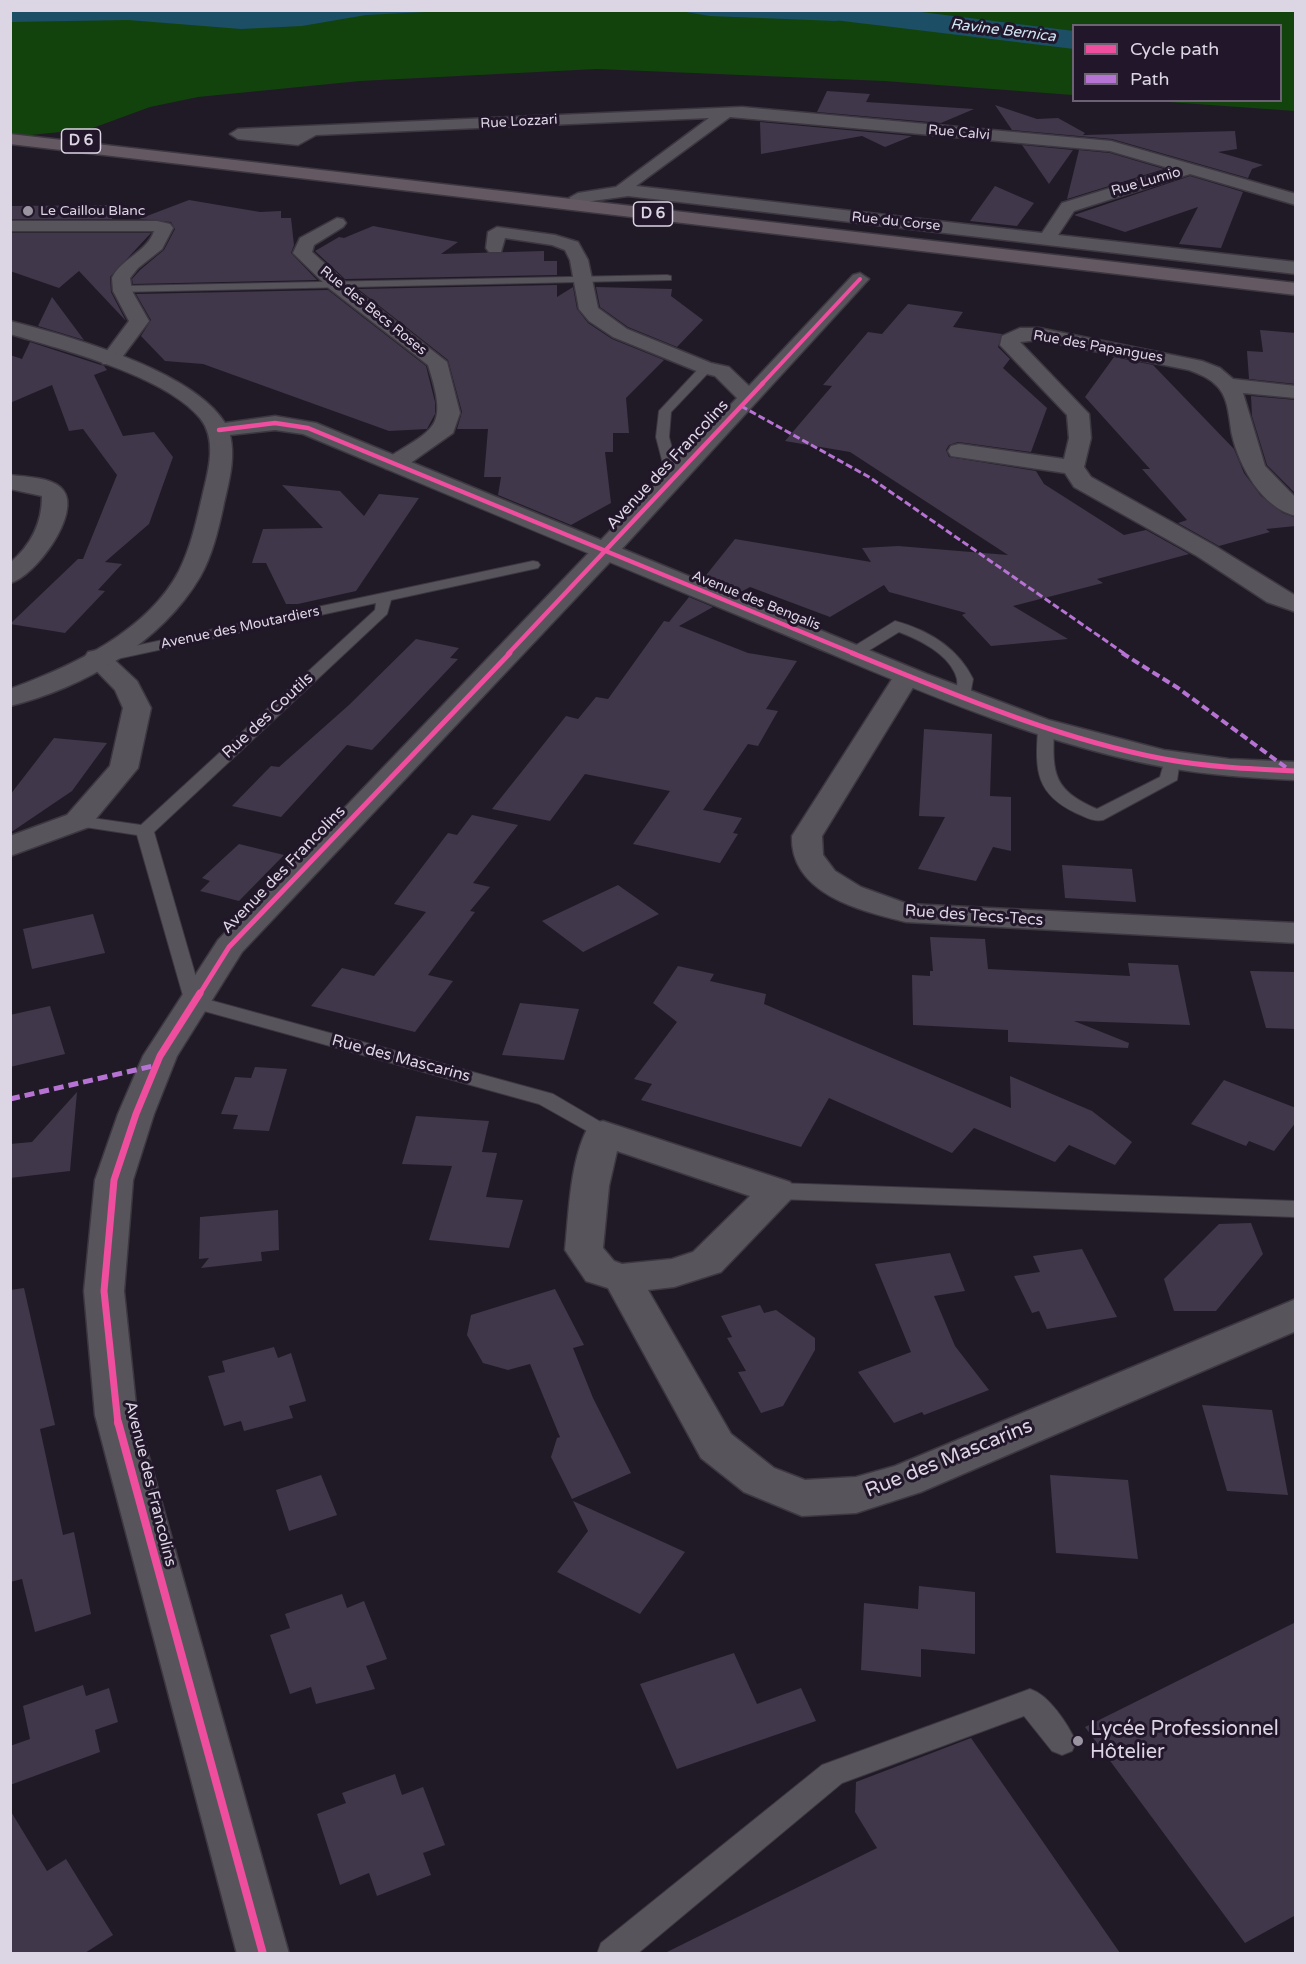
<!DOCTYPE html>
<meta charset="utf-8">
<style>
body{margin:0}
#map{position:relative;width:1306px;height:1964px;overflow:hidden;background:#201a26;font-family:"Varela Round",sans-serif}
canvas{display:block}
.frame{position:absolute;inset:0;border:12px solid #dcd5e3;pointer-events:none}
.legend{position:absolute;left:1072px;top:24px;width:210px;height:78px;box-sizing:border-box;background:#21162a;border:2px solid #6c6274;margin:0;padding:8px 10px;list-style:none;font-size:18px;color:#dcd5e3}
.legend li{display:flex;align-items:center;gap:12px;height:30px}
.legend b{width:30px;border:2px solid #6c6274}
</style>
<div id="map">
<canvas width="1306" height="1964"></canvas>
<div class="frame"></div>
<ul class="legend">
<li><b style="height:8px;background:#ef4d9e"></b>Cycle path</li>
<li><b style="height:8px;background:#b673d3"></b>Path</li>
</ul>
</div>
<script>
const ctx = document.querySelector('canvas').getContext('2d');
ctx.lineJoin = 'round';
function paint(path, color) { ctx.fillStyle = color; ctx.fill(path, 'evenodd'); }
function strokePath(path, color, width, dash) { ctx.strokeStyle = color; ctx.lineWidth = width; ctx.lineCap = dash ? 'butt' : 'round'; ctx.setLineDash(dash || []); ctx.stroke(path); }
function label(font, color, halo, rows, align = 'center') {
  ctx.font = font + ' "Varela Round",sans-serif'; ctx.lineWidth = 6; ctx.setLineDash([]); ctx.textBaseline = 'middle'; ctx.strokeStyle = halo; ctx.fillStyle = color; for (const [text, x, y, turn = 0] of rows) {
    ctx.save(); ctx.translate(x, y); ctx.rotate((+turn || 0) * Math.PI / 180); ctx.textAlign = isNaN(turn) ? turn : align; if (halo) ctx.strokeText(text, 0, 0); ctx.fillText(text, 0, 0); ctx.restore();
  }
}
paint(new Path2D(`
 M11,11H1295V111L1154,101L1280,100V26H1074L1073,95L884,81L597,69L360,81L198,97L150,107L90,129L11,137Z`), '#12430d');
paint(new Path2D(`
 M10,11L11,10L445,11L366,15L302,26L241,29L128,20L11,22Z
 M680,11L870,10V11L836,21L710,16Z`), '#1c4e66');
paint(new Path2D(`
 M811,10H905L1074,31V49L826,19L815,16Z`), '#1c4e66');
paint(new Path2D(`
 M827,91L870,94L866,102L974,109L941,123L817,112Z
 M995,105L1037,119L1058,118L1085,133L1083,135L1235,131L1237,149L1218,152L1263,165L1252,169L1248,178L1112,139L1012,130Z
 M760,122L912,136L885,147L862,136L761,154Z
 M1022,145L1073,150L1049,184Z
 M1079,150L1110,153L1164,169L1067,199Z
 M1190,176L1243,192L1221,248L1179,244L1198,207L1125,232L1074,215Z
 M995,186L1034,203L1017,226L970,221Z
 M189,200L260,212L281,211V218H291L294,245L291,253L317,280L133,284L132,279L140,270L164,250L175,229L171,222L139,219Z
 M118,205L112,219H10V206Z
 M373,226L458,242L441,254L544,251V261H557V275L345,279L315,251L339,237L344,238Z
 M10,233H151L110,277L111,292L126,321L79,271L59,288L10,271Z
 M557,285V297L573,287L577,309L588,323L612,339L664,360L626,398L629,433H613V452H605L611,503L571,525L498,495L501,477H484L488,429H457L462,412L448,360L358,289Z
 M596,287L672,289L671,296L703,320L677,347L628,327L600,307Z
 M328,290L426,366L435,402V414L427,429L389,431L203,364L165,361L141,336L151,320L136,294Z
 M52,297L84,340L38,326Z
 M908,304L963,312L953,327L1002,334L998,347L1010,359L1003,368L1047,408L1031,452L958,442L949,445L946,450L949,457L1036,471L1044,484L1124,535L1146,530L1189,554L1097,579L1103,583L1013,606L1068,639L991,646L962,615L966,613L889,592L884,585L830,617L750,587L737,594L703,579L735,539L871,562L862,548L898,546L1008,555L850,452L785,441L832,386L823,385L868,332L882,334Z
 M1260,330L1296,333V384L1249,379L1247,351L1263,352Z
 M30,342L104,366L107,370L94,375L123,436L154,432L173,457L149,524L105,562L122,564L98,590L105,591L65,633L10,624L78,559H83L117,475L83,429L69,431L52,385L10,403V355L22,359Z
 M1114,357L1153,365L1234,449L1244,473L1261,496L1283,513L1296,518V526L1266,529L1270,532L1219,546L1178,523L1187,520L1142,469H1150L1085,397Z
 M1251,396L1296,400V494L1267,465L1252,416Z
 M282,485L340,491L364,516L379,494L419,498L356,591L298,604H286L266,563H252L263,529L323,528Z
 M689,597L713,607L679,626L748,653L797,661L766,709L778,711L758,746L748,744L703,810L742,818L733,833L738,834L720,863L633,844L670,791L585,774L550,821L492,809L566,716L578,719L596,697L608,699L664,621L669,622Z
 M416,639L459,648L450,658L458,659L372,750L347,745L281,817L232,806L271,766L279,767L349,705Z
 M924,729L992,734L990,796L1011,797V851L993,847L976,881L918,869L945,817L919,816Z
 M54,738L107,743L72,791L10,833V795Z
 M472,815L518,825L473,883L490,887L470,911L475,912L428,975L453,981L415,1032L311,1006L342,968L374,976L426,912L394,904L448,833L457,835Z
 M239,844L284,855L239,901L200,891L210,881L202,878Z
 M1062,865L1132,869L1136,902L1065,898Z
 M618,885L659,914L583,952L542,921Z
 M93,914L105,953L32,969L23,929Z
 M930,937L985,939L988,969L1130,976L1128,963L1178,965L1190,1025L1074,1021L1129,1043L1128,1048L1008,1042V1030L913,1025L912,975L930,976V971H933Z
 M678,966L714,974L710,981L766,994L764,1004L1011,1108L1010,1076L1092,1111L1132,1142L1115,1165L1069,1145L1055,1162L974,1128L952,1153L829,1098L801,1147L641,1100L652,1084L634,1079L677,1022L653,1003Z
 M1250,971L1296,972V1029L1266,1028Z
 M520,1003L579,1009L564,1060L502,1055Z
 M50,1006L65,1054L10,1067V1015Z
 M255,1067L287,1069L269,1131L233,1129L238,1115L221,1114L235,1077L251,1078Z
 M1224,1080L1296,1108V1122L1274,1151L1249,1141L1246,1146L1191,1124Z
 M77,1092L70,1171L10,1178V1144L32,1142Z
 M416,1116L489,1121L482,1152L497,1153L486,1197L523,1200L509,1248L429,1240L452,1166L402,1164Z
 M278,1210L279,1250L261,1252L262,1261L201,1268L209,1258L199,1259L200,1217Z
 M1251,1223L1263,1254L1216,1311H1174L1164,1279L1219,1224Z
 M1082,1249L1117,1317L1047,1329L1039,1311L1032,1313L1014,1276L1040,1272L1033,1256Z
 M950,1253L965,1291L934,1296L955,1346L989,1390L924,1415L922,1412L894,1423L858,1372L911,1352L875,1264Z
 M24,1288L55,1425L40,1429L63,1535L74,1532L91,1614L35,1632L22,1579L10,1582V1290Z
 M555,1289L584,1345L573,1348L593,1398L631,1473L572,1499L551,1457L557,1438L560,1437L530,1364L508,1370L483,1363L467,1335L471,1315Z
 M760,1305L764,1313L776,1310L815,1338V1350L783,1406L761,1413L738,1372L746,1371L727,1338L732,1337L721,1316Z
 M274,1347L278,1358L291,1353L306,1401L289,1406L293,1418L244,1431L241,1421L224,1426L208,1376L225,1372L222,1361Z
 M1202,1405L1272,1410L1288,1495L1227,1491Z
 M321,1475L337,1515L289,1531L276,1490Z
 M1050,1475L1128,1480L1138,1559L1056,1553Z
 M573,1501L685,1552L640,1614L557,1572L588,1531Z
 M919,1586L975,1592V1654L921,1649V1677L861,1670L864,1603L918,1609Z
 M342,1594L347,1608L364,1601L387,1659L366,1666L375,1689L316,1704L311,1687L290,1694L270,1635L290,1628L285,1614Z
 M1296,1622V1915L1245,1943L1085,1727Z
 M734,1653L757,1704L801,1688L816,1721L677,1769L640,1684Z
 M83,1685L86,1696L109,1688L118,1722L95,1730L100,1752L10,1785V1746L30,1739L23,1706Z
 M971,1738L1120,1953H665L877,1848L855,1812L856,1782Z
 M395,1774L402,1795L423,1787L445,1845L423,1853L431,1875L377,1896L369,1873L340,1885L317,1814L346,1803L342,1793Z
 M10,1810L47,1871L66,1859L113,1935L85,1953H10Z`), '#40374a');
const lane = new Path2D(`
 M667,275L671,276V280L121,292L115,289L121,286Z
 M706,364L710,365V371L671,412L669,437L680,480L673,484L668,483L656,437L659,411L702,365Z
 M533,561L538,562L540,565L538,568L391,600L387,614L154,832L202,998L553,1094L611,1128L614,1133L611,1138L603,1140L539,1104L186,1006L137,835L78,826L69,821L78,816L141,825L375,610L376,603L103,662L97,660L95,657L97,654Z
 M895,621C928,630 958,648 973,679L969,701H957L955,698C956,692 958,685 957,679C951,655 920,640 899,632L860,656H848L846,653L848,650Z
 M1046,725L1054,730C1052,775 1054,790 1097,809L1160,777L1166,756L1172,755L1180,760L1177,780L1103,820C1093,822 1085,817 1076,813C1036,794 1035,771 1038,730Z
 M777,1183L1296,1201V1217L777,1199L769,1196L766,1191L769,1186Z
 M1030,1689C1049,1695 1068,1724 1076,1742L1072,1751L1062,1755L1052,1751L1024,1716L842,1783L637,1954H597L601,1943L822,1765Z`);
const street = new Path2D(`
 M742,107L1111,141L1296,194V205L1190,174L1074,211L1058,235L1296,262V274L628,196L578,203L569,198L578,193L616,187L709,118L316,135L298,145L238,139L230,134L238,129ZM730,117L1110,151L1172,169L1062,203L1042,233L636,186Z
 M337,218L343,219L346,223L343,227L314,245L312,252L344,281L447,362L460,413L453,433L402,469H386L383,464L386,459C437,427 448,428 428,365L330,289L293,253L300,238Z
 M10,221H157L170,224L173,228L162,249L138,268L130,278L132,291L149,321L117,364H103L100,360L129,321L113,291L112,278C121,259 148,251 154,231H10Z
 M497,227L555,235L578,242L588,260L598,308L627,329L711,363L729,367L749,386L853,275L860,273L869,279L608,564L242,952L177,1056L154,1114L133,1180L124,1291L137,1415L289,1954H237L95,1415L84,1291L95,1180L118,1114L143,1056L218,940L737,398L715,376L699,372L613,337L589,321L579,309L570,260L565,250L552,245L505,238L501,252H489L486,248L488,232Z
 M1020,328H1039L1202,361L1220,368L1233,379L1296,386V398L1243,393L1265,466L1296,498V516C1262,508 1239,466 1232,435C1229,419 1229,398 1217,386C1210,378 1199,374 1189,370L1039,340L1020,342L1089,414L1091,438L1084,467L1091,477L1215,546L1296,596V612L1267,602L1197,556L1074,487L1065,473L951,456L948,451L951,446L959,444L1064,459L1069,438L1067,415L1000,345L1002,336Z
 M10,475C26,477 53,477 63,490C82,513 35,577 10,583V563C31,545 42,524 42,496L10,489Z
 M97,650L106,652L137,681L151,708L138,768L89,827L10,856V836L67,815L110,766L123,708L115,690L84,658L88,652Z
 M907,668L916,670L920,676L822,836L823,855L835,871L861,887L908,904L1296,923V943L906,922C861,911 790,894 792,836L894,676L898,670Z
 M603,1121L790,1182L796,1191L790,1200L721,1272L674,1287L648,1290L731,1434L774,1468L805,1480L856,1477L895,1466L1296,1299V1331L921,1492L856,1513L802,1516L744,1492L701,1458L608,1288L586,1281L565,1250C569,1212 570,1157 590,1124ZM617,1151L750,1196L693,1252L672,1259L622,1264L614,1261L603,1248L609,1186Z`);
const secondary = new Path2D(`
 M10,321C69,336 192,370 225,423L275,416L316,423L927,674L1049,720L1164,750L1229,759L1296,762V780C1251,778 1207,775 1164,767C1026,741 898,681 769,628C613,564 458,499 303,434L275,430L230,435C236,460 228,484 223,508C218,531 212,556 200,577C161,643 83,688 10,706V689C72,666 147,632 179,571C191,547 197,519 203,493C209,469 217,439 200,418C164,375 63,350 10,334Z`);
const primary = new Path2D(`
 M10,134L1296,283V295L10,144Z`);
strokePath(lane, '#3c3741', 2);
strokePath(street, '#3c3741', 3);
strokePath(secondary, '#3c3741', 3);
strokePath(primary, '#3c3741', 3);
paint(lane, '#58545c');
paint(street, '#58545c');
paint(secondary, '#58545c');
paint(primary, '#645962');
strokePath(new Path2D(`
 M741,406L869,477L1125,654`), '#b673d3', 3, [7, 3]);
strokePath(new Path2D(`
 M1122,653L1178,688L1288,769`), '#b673d3', 4, [8, 4]);
strokePath(new Path2D(`
 M10,1099L157,1065`), '#b673d3', 5, [10, 5]);
strokePath(new Path2D(`
 M762,384L860,279`), '#ef4d9e', 4);
strokePath(new Path2D(`
 M219,430L275,423L308,428L855,654
 M508,654L763,383`), '#ef4d9e', 4.5);
strokePath(new Path2D(`
 M852,653C953,694 1055,738 1164,759C1207,767 1252,769 1296,771
 M199,995L229,947L510,653`), '#ef4d9e', 5);
strokePath(new Path2D(`
 M118,1424L104,1291L114,1180L136,1114L160,1056L200,993`), '#ef4d9e', 7);
strokePath(new Path2D(`
 M118,1422L263,1954`), '#ef4d9e', 8);
for (const [x, y, r, color] of [
 [28,211,6,"#9a94a1"],
 [1078,1741,6,"#9a94a1"]
]) { const dot = new Path2D(); dot.arc(x, y, r, 0, 2 * Math.PI); ctx.fillStyle = color; ctx.fill(dot); strokePath(dot, '#21162a', 2); }
label('14px', '#dcd5e3', '#21162a', [
 ["Rue Lozzari",519,122,-3],
 ["Rue Calvi",959,133,5],
 ["Rue Lumio",1146,182,-16],
 ["Rue du Corse",896,222,6],
 ["Rue des Becs Roses",373,311,39],
 ["Rue des Papangues",1098,347,10],
 ["Avenue des Bengalis",756,601,22],
 ["Avenue des Moutardiers",240,628,-12]
]);
label('14px', '#dcd5e3', '#21162a', [
 ["Le Caillou Blanc",40,211]
], 'left');
label('italic 15px', '#cfe5f1', '#21162a', [
 ["Ravine Bernica",1003,31,7]
]);
for (const [x, y, w] of [
 [81,141,39],
 [653,214,39]
]) { const box = new Path2D(); box.roundRect(x - w / 2, y - 12, w, 24, 4.5); ctx.fillStyle = '#21162a'; ctx.fill(box); strokePath(box, '#dcd5e3', 1.5); }
label('bold 15px', '#dcd5e3', null, [
 ["D 6",81,141],
 ["D 6",653,214]
]);
label('16px', '#dcd5e3', '#21162a', [
 ["Avenue des Francolins",668,465,-47],
 ["Rue des Coutils",268,716,-43],
 ["Avenue des Francolins",284,870,-46],
 ["Rue des Tecs-Tecs",974,916,4],
 ["Rue des Mascarins",401,1059,15],
 ["Avenue des Francolins",150,1484,76]
]);
label('20px', '#dcd5e3', '#21162a', [
 ["Rue des Mascarins",949,1459,-22]
]);
label('20px', '#dcd5e3', '#21162a', [
 ["Lycée Professionnel",1090,1730],
 ["Hôtelier",1090,1753]
], 'left');
</script>
